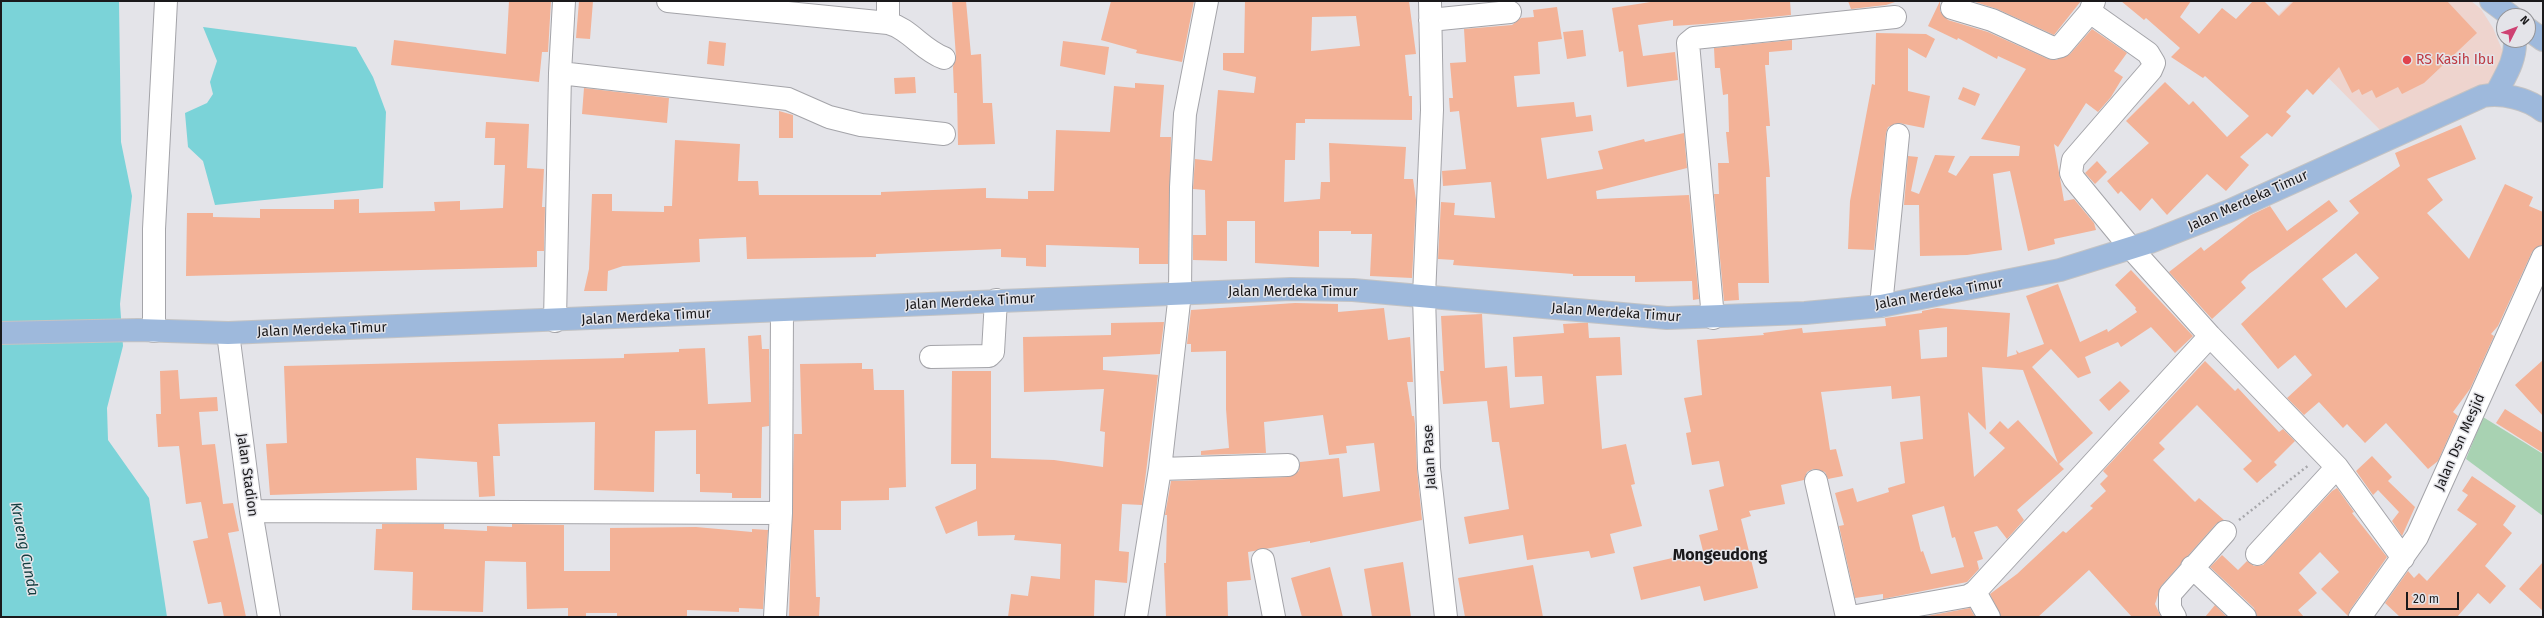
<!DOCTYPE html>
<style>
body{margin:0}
#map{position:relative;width:2544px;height:618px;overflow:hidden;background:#e4e4e9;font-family:"Fira Sans",sans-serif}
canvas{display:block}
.frame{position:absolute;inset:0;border:2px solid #1a191b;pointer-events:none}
.north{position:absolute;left:2496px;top:8px;width:40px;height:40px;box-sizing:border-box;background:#e4e4e9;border:1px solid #939397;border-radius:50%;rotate:48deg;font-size:11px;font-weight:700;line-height:16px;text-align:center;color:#1a191b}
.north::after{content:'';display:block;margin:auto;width:14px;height:18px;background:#ce4172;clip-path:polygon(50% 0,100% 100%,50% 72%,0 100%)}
.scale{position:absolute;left:2406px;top:592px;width:53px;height:18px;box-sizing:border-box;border:2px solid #1a191b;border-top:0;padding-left:5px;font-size:12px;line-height:14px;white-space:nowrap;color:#1a191b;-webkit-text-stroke:3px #e4e4e9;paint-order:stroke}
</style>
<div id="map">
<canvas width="2544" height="618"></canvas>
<div class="frame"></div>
<div class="north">N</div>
<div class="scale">20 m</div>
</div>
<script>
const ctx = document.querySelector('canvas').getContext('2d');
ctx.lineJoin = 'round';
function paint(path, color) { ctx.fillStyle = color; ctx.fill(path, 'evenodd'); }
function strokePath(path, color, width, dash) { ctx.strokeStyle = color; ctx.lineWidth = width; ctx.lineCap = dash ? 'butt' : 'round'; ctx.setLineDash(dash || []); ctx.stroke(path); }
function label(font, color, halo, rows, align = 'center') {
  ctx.font = font + ' "Fira Sans",sans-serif'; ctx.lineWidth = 3; ctx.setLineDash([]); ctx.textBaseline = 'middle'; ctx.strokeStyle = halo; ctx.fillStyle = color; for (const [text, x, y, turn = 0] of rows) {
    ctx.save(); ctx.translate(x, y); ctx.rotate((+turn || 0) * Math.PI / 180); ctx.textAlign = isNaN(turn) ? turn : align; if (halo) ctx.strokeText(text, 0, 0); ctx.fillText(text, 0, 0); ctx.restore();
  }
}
paint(new Path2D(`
 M2292,1H2471L2481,9L2493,28L2503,52V68L2488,86L2381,131L2272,21Z`), '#eed4ce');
paint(new Path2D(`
 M2483,417L2543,454V516L2466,459Z`), '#a8d2b2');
paint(new Path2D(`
 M1,1H119L121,142L132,196L120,304L123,346L107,408L108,440L149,498L167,617H1Z
 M203,27L356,47L373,77L386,112L383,188L215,205L203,161L188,147L185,113L207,103L213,94L210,82L217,61Z`), '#7bd3d8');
paint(new Path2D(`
 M509,1H551L548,52H542L539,82L391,65L394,40L506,54Z
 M579,1H593L590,39L576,38Z
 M952,1H966L971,55L981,54L983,103H992L995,144L958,145L957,93H954L953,67L956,57Z
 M1111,1H1194L1182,62L1136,53L1137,50L1101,40Z
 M1245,1H1409L1416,54L1405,55L1409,96H1412V120L1305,119V123H1296L1295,160H1285L1284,202L1320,199L1321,182H1330L1329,143L1406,147L1404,179H1413L1416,200L1412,278L1370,276L1372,234H1351V231H1319V267L1255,263V221H1227V261L1193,260V235H1206L1205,190L1193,189L1195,159L1212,161L1218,90L1254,93L1256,77L1223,70V53H1244ZM1356,16L1360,46L1311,51L1312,17Z
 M1657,1H1790L1791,15L1704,24L1673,26V20L1638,25L1643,56L1675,52L1678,80L1627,87L1623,51L1619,52L1612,8Z
 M1848,1H1895V2L1886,5L1851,9Z
 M1940,1V11L1948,20L1988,32L2048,59L2056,60L2070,54L2092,29L2127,53L2114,71L2123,77L2111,97L2098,112L2086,103L2058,147L2054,144L2064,201L2074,199L2094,223L2096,230L2054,239L2055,244L2028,251L2010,171L1993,174L2002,250L1967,255L1920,256L1919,205H1904L1908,156L1918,157L1911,191L1919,194L1935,155L1955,156L1948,172L1956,176L1970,156H2019L2020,146L1981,139L2026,69L1998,56L1997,59L1958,38L1957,40L1928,26Z
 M1972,1H2081L2054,35L1997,9Z
 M2121,1H2191L2180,17L2199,34L2222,8L2236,19L2253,1H2264L2279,16L2294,1H2447L2477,33L2424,83L2402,94L2398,87L2376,98L2372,90L2362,95L2359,89L2352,93L2339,67L2313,95L2307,89L2286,112L2291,116L2272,137L2267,133L2240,157L2249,165L2226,191L2207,174L2167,215L2152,198L2140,211L2121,191L2118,194L2107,181L2149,143L2126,121L2165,82L2189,105L2193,101L2227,137L2249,116L2205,76L2203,78L2171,57L2180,48L2146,18L2144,20Z
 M1557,7L1562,39L1538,42L1540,74L1514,76L1517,107L1574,102L1576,117L1591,115L1593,131L1541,138L1547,179L1603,169L1598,151L1644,139L1645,142L1684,133L1687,168L1596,191L1597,199L1689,195L1699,299L1693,300L1692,281L1635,282V276H1573V274L1453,265L1454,260L1438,259L1441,202L1455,203L1454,215L1495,218L1491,182L1443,186L1442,171L1466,169L1459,111L1450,112L1449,98H1453L1450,63L1466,62L1464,29L1512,25L1521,18L1534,17L1533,10Z
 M1583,30L1586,56L1567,59L1563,32Z
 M1876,33L1926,34L1935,39L1926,58L1908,48V91L1930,96L1924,128L1899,123L1888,127L1886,133L1874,250L1848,249L1850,201L1872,84L1875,85Z
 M1792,40V50L1769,52V65H1765L1770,126H1766L1770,177H1766L1769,283H1738L1739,300L1724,301L1714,194H1719L1718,163H1729L1726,132H1729L1728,94L1723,95L1720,68H1715L1714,48Z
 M709,41L726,43L724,66L707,64Z
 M1063,41L1109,47L1105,75L1060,66Z
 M915,77L916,93L895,94L894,78Z
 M1135,83L1164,85L1160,137H1171L1168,264H1139V248L1046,245V267L1026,266V258L1001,257V249L876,254V257L747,259L746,237L699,239L700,262L623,266L608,271L607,291H584L589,269L592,194H612V211L664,212V206H672L675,140L740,144L738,181H758L759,195H881V192L986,188V198L1028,199V191H1054L1056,130L1110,132L1114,86L1135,88Z
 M1963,87L1980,94L1975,106L1958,99Z
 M584,88L669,98L667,123L582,114Z
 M779,111L793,115V138H779Z
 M486,122L529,124L527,168L544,169L542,207H545L544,251H537V267L186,276L187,213H213V217L260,218V209H334V200L359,199V213L435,211L434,202L460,201V210L503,208L505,165H494L495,138H485Z
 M2461,125L2476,159L2427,179L2443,200L2427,213L2469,259L2505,184L2533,197L2529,206L2543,212V244L2532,252L2498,326L2491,334L2494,336L2470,389L2453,412L2458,416L2438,461L2428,469L2386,423L2365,443L2347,424L2343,428L2319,402L2304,415L2287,398L2312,375L2295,355L2278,369L2241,324L2359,213L2349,201L2400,166L2395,153ZM2356,253L2379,278L2346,308L2322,279Z
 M2097,161L2107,172L2095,184L2085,173Z
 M2329,200L2338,211L2249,274L2241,282L2246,288L2212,319L2169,272L2201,247L2204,251L2251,215L2270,206L2287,231Z
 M2131,270L2193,336L2175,353L2151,327L2121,347L2118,342L2085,357L2091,373L2078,378L2051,349L2032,367L2093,433L2059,464L2064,469L2017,510L2024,520L2007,539L1997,526L1974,532L1983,559L1977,561L1979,569L1967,582L1883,599V594L1855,598L1839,526L1844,525L1835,493L1853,488L1857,502L1889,492L1888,488L1905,483L1900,442L1923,439L1920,396L1892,399L1891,386L1821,392L1830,450L1836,449L1843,476L1828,479L1825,472L1813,469L1807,472L1804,480L1781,485L1785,504L1749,511L1751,516L1741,519L1758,588L1704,601L1700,586L1641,600L1633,567L1703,551L1699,535L1718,530L1709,490L1724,486L1719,461L1692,465L1686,433L1691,432L1684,398L1702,395L1697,340L1764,335L1763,333L1802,328L1803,333L1886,326L1885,318L1922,313V311L1937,308L2010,313L2007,357L2017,354L2016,350L2019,353L2044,344L2026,296L2058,284L2080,342L2107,329L2108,332L2137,312L2135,309L2136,308L2115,285ZM1947,327V357L1921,359L1919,330ZM1982,367L2023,370L2058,463L2018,420L2008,429L2000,421L1989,433L2005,448L1974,477L1968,412L1986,430ZM1944,506L1952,538L1955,537L1964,567L1931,574L1923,551L1921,552L1912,515Z
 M1295,303L1338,304V312L1384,308L1388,340L1410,337L1413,382H1407L1412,416H1414L1415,424L1417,469L1422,520L1310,543V541L1248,552L1251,580L1227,582L1228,617H1166L1164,563H1166L1167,515H1165L1171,481L1288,477L1299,471L1300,462L1339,458L1343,497L1380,491L1374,443L1346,446L1347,453L1329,455L1323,415L1264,422L1266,453L1201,455V451L1229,448L1226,409V351L1191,352V344H1187L1191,310Z
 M1482,314L1485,368L1507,366L1510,408L1544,404L1542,376L1515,377L1513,337L1564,333L1563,324L1580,323H1588L1589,338L1620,337L1622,375L1596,376L1602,449L1626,444L1635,484L1631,485L1642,526L1610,534L1615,553L1591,558L1589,551L1527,560L1523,535L1469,544L1464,517L1509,509L1499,442H1492L1487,401L1443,404L1440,371H1444L1441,316Z
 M1164,322L1160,354L1103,357V370L1158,375L1142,505L1122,504L1119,551L1129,552L1127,583L1095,580L1094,617H1008L1011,594L1028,596L1031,576L1060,579L1061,544L1014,540L1015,535L978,536L977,521L946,534L935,507L976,489V464H951L952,371H991V458L1054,460L1103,467L1105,432L1100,431L1104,389L1024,392L1023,337L1111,335V323Z
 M761,335L762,349H769V426L762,427L761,498H732V493L700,492V474H696V430L655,431L654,492L594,490L595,422L498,424L500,456H493L495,496L479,497L477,462L416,458L417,490L270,495L266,444L287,443L284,366L624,358V354L679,352V349L705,348L708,404L751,402L748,336Z
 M2543,360V416L2515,385Z
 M2205,361L2235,391L2238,388L2279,432L2283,429L2295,441L2274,462L2277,465L2257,483L2243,469L2252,461L2197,405L2159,443L2165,449L2153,460L2195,502L2199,498L2224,520L2216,524L2161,586L2155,604L2161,617H2132L2089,570L2038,617H2001L1990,594L2017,574L2063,531L2066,533L2093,508L2090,506L2106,491L2100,484L2108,476L2103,471Z
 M862,363V369H873L874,390H904L906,487L889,488V500L841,501V530H814L816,597H820L819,617H789L794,434H802L800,364Z
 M178,370L180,399L217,397L218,411L199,412L202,445L215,444L223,504L233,503L239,531L228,533L246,617H224L221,602L208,604L193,541L208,538L201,502L186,504L179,446L158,447L156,414H161L160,371Z
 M2120,381L2130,391L2109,411L2099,400Z
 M2505,409L2543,433V453L2496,423Z
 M2372,456L2392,477L2388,481L2415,507L2402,536L2392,521L2399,512L2378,490L2373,495L2356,471Z
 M2472,476L2516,506L2503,525L2512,533L2485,566L2506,586L2490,604L2478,593L2457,617H2400L2385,603L2408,571L2414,578L2419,573L2427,581L2477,524L2457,510L2468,495L2462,491Z
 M2337,488L2354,512L2352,513L2387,557L2350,610L2348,616L2321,589L2339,572L2320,552L2299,573L2317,593L2298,610L2304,617H2257L2254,608L2210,567L2222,555L2238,570L2247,561L2254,566L2263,565L2332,491Z
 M382,524H444V529L487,531V526L512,527V524L564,525V571H610V528L696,527L752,532V529L768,530L763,609L739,608V612L687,610V617H617V613H586V616H568V608L527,609L526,562L485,561L483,612L412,610L413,572L374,570L376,529H382Z
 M1403,562L1411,617H1372L1364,569Z
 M2543,562V611L2519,589Z
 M1533,565L1543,617H1465L1458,578Z
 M1330,567L1343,617H1302L1291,578Z
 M2215,605L2227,617H2205Z
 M1970,608L1975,617H1922Z`), '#f3b297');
const minor = new Path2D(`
 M668,1L888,23C910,29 922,50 944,58
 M888,1V23
 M1430,1L1432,110L1424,296L1429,468L1446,617
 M2094,1L2090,12L2148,53L2154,63L2151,70L2073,160L2071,173L2074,179L2130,247L2210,336L2337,467L2403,558
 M1952,8L1992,20L2053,48L2061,46L2090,12
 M1430,20L1510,12
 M560,73L788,99L829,117L861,125L944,134
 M1881,306L1898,135
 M1713,318L1688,43L1694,38L1895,17
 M555,321L560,73L564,1
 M154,331V229L166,1
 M228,333L251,511L269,617
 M931,357L989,356L993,352L996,300
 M1160,469L1288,465
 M1816,481L1847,617
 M251,511L781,513
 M2257,554L2337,467
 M1263,560L1274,617
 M2192,567L2245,617
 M1975,592L1989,617
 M775,617L781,513L782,311
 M1136,617L1160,469L1180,293L1181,187L1185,114L1207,1
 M1851,617L1968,596L1975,592L2210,336
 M2175,617L2170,608V594L2225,532
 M2360,617L2417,537L2543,257`);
const major = new Path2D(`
 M2491,1L2511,16
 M2528,29L2543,40
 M2496,94C2505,76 2516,61 2515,40
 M1,333L138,330L228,333L1291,289L1353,290L1667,318L1805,313L1881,306L2060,270L2150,242L2229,211L2483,96C2502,93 2527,98 2543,111`);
strokePath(minor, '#a4a4a9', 24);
strokePath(major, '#c3c3c4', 24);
strokePath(new Path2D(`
 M2239,520L2309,465`), '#a7a7ab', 2.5, [2, 3]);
strokePath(minor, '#fff', 22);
strokePath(major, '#9eb9dc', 22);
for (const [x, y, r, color] of [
 [2407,60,5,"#e0444e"]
]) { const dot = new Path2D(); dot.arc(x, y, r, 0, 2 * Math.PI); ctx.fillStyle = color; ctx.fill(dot); strokePath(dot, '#e4e4e9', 1.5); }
label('14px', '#be3a42', '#e4e4e9', [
 ["RS Kasih Ibu",2416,60]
], 'left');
label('14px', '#1a191b', '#e4e4e9', [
 ["Jalan Merdeka Timur",2248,201,-24],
 ["Jalan Merdeka Timur",1293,292],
 ["Jalan Merdeka Timur",1939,294,-10],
 ["Jalan Merdeka Timur",970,302,-3],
 ["Jalan Merdeka Timur",1616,313,4],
 ["Jalan Merdeka Timur",646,317,-3],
 ["Jalan Merdeka Timur",322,330,-2],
 ["Jalan Dsn Mesjid",2460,442,-66],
 ["Jalan Pase",1430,457,-93],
 ["Jalan Stadion",247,475,82]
]);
label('italic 15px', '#133d3f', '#e4e4e9', [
 ["Krueng Cunda",24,549,79]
]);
label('bold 16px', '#1a191b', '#e4e4e9', [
 ["Mongeudong",1720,556]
]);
</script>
